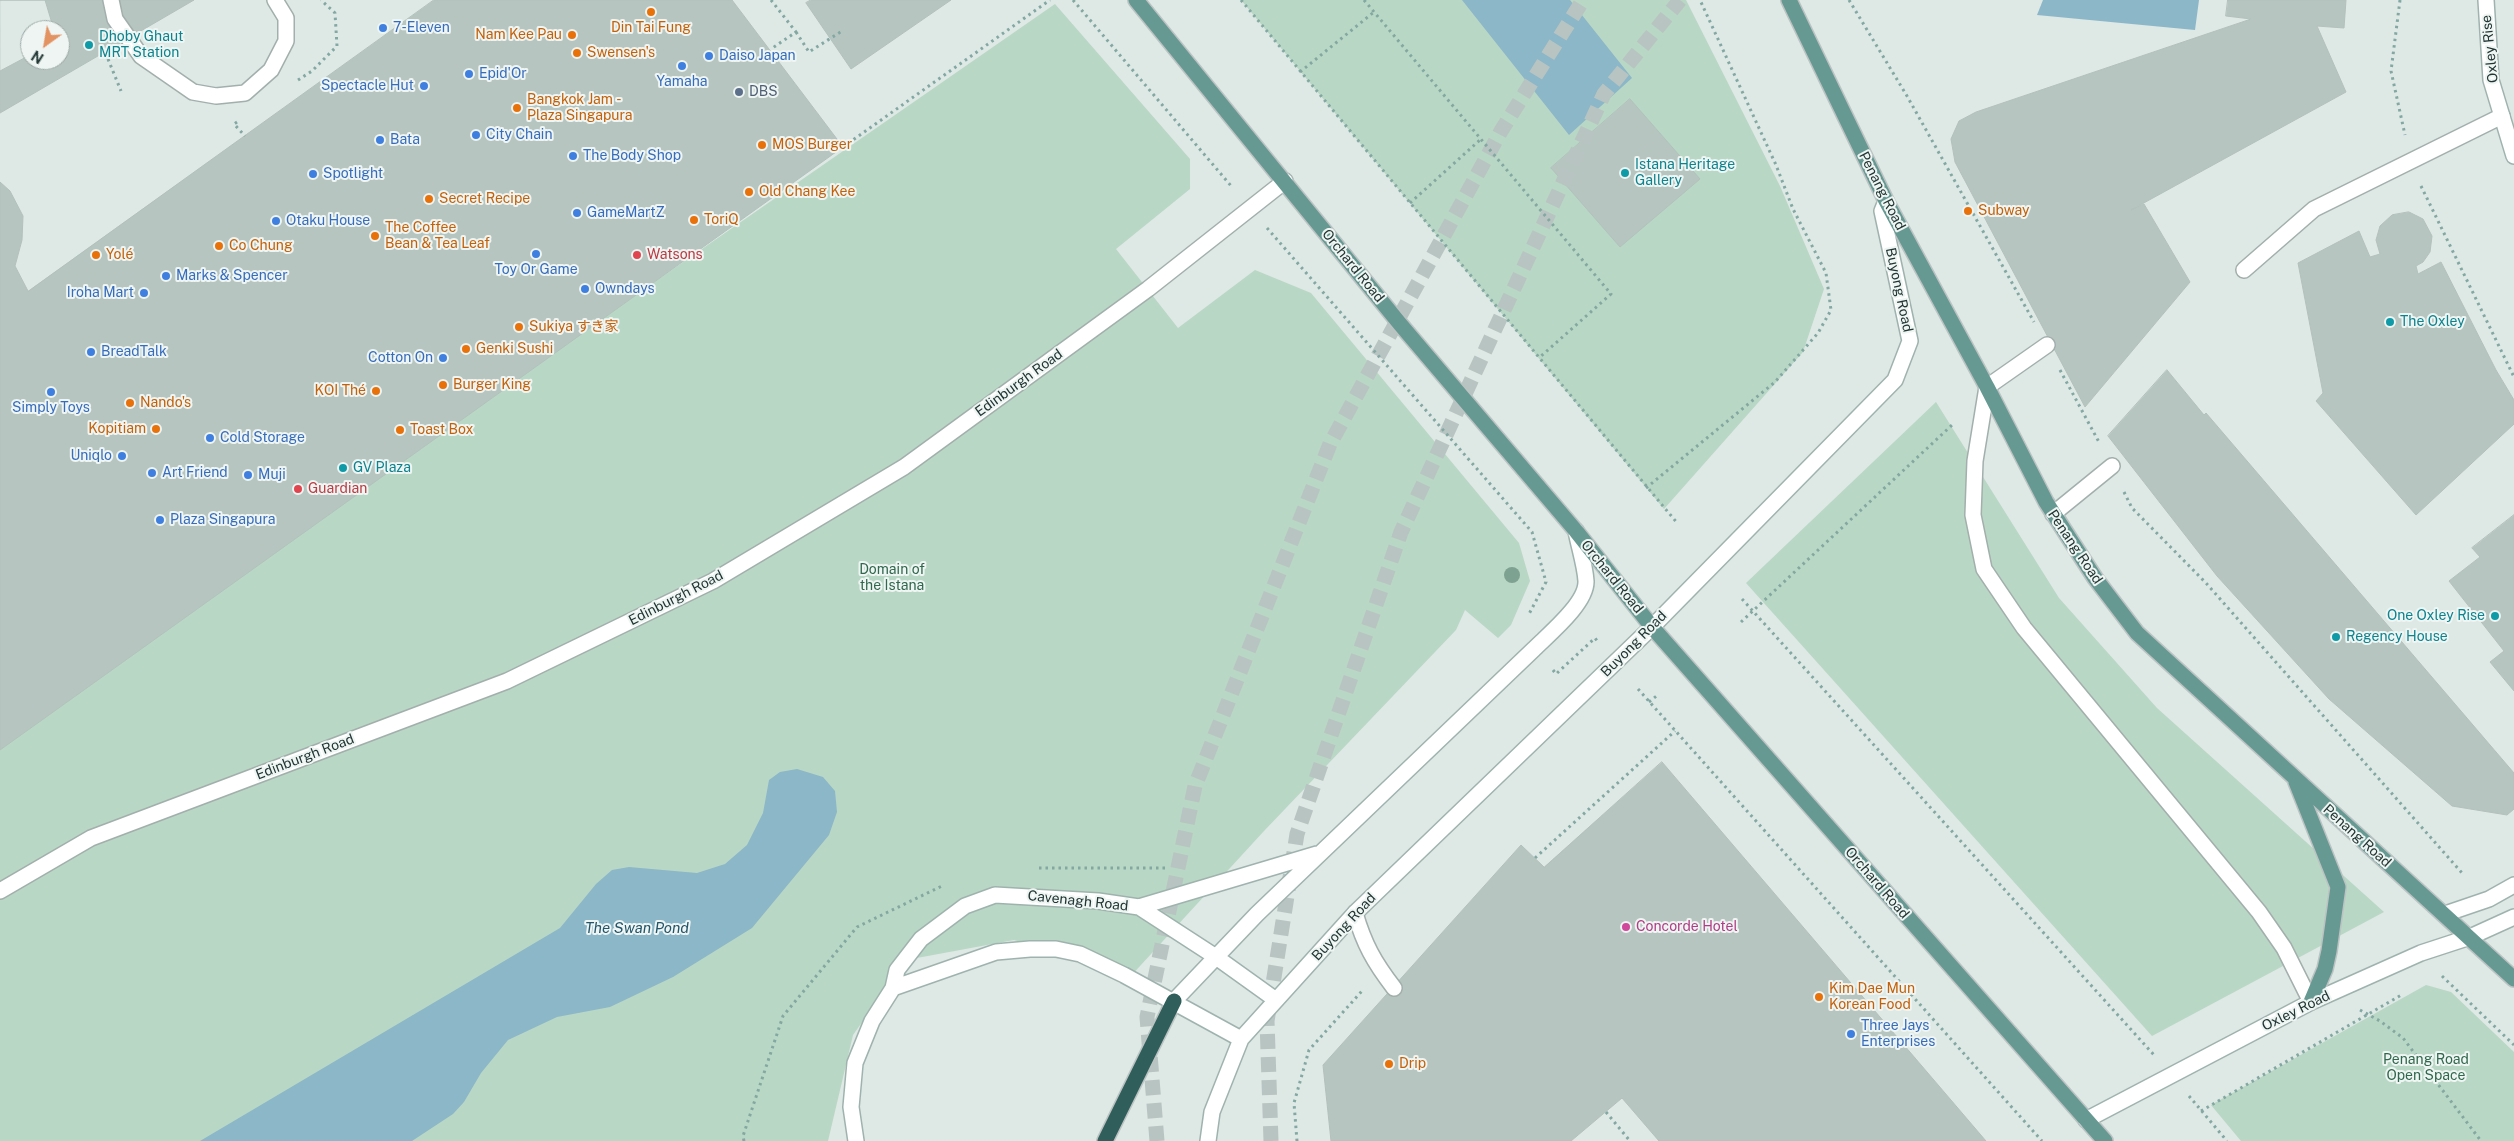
<!DOCTYPE html>
<meta charset="utf-8">
<style>
body{margin:0}
#map{position:relative;width:2514px;height:1141px;overflow:hidden;background:#dee8e5;font-family:"Public Sans",sans-serif}
canvas{display:block}
.north{position:absolute;left:20px;top:20px;width:50px;height:50px;box-sizing:border-box;background:#eef5f3;border:1px solid #9ca9a6;border-radius:50%;rotate:212deg;font-size:14px;font-weight:700;line-height:20px;text-align:center;color:#213633}
.north::after{content:'';display:block;margin:auto;width:18px;height:22px;background:#e39261;clip-path:polygon(50% 0,100% 100%,50% 72%,0 100%)}
</style>
<div id="map">
<canvas width="2514" height="1141"></canvas>
<div class="north">N</div>
</div>
<script>
const ctx = document.querySelector('canvas').getContext('2d');
ctx.lineJoin = 'round';
function paint(path, color) { ctx.fillStyle = color; ctx.fill(path, 'evenodd'); }
function strokePath(path, color, width, dash) { ctx.strokeStyle = color; ctx.lineWidth = width; ctx.lineCap = dash ? 'butt' : 'round'; ctx.setLineDash(dash || []); ctx.stroke(path); }
function label(font, color, halo, rows, align = 'center') {
  ctx.font = font + ' "Public Sans","Noto Sans SC","Noto Sans JP",sans-serif'; ctx.lineWidth = 4; ctx.setLineDash([]); ctx.textBaseline = 'middle'; ctx.strokeStyle = halo; ctx.fillStyle = color; for (const [text, x, y, turn = 0] of rows) {
    ctx.save(); ctx.translate(x, y); ctx.rotate((+turn || 0) * Math.PI / 180); ctx.textAlign = isNaN(turn) ? turn : align; if (halo) ctx.strokeText(text, 0, 0); ctx.fillText(text, 0, 0); ctx.restore();
  }
}
paint(new Path2D(`
 M1241,0H1686L1780,186L1824,289L1803,352L1664,509Z
 M1055,4L1190,159V189L1116,249L1178,328L1255,270L1311,293L1519,543L1530,581L1511,625L1498,638L1465,610L1456,630L1264,831L1129,978L1014,940L906,960L853,1035L828,1141H0V736Z
 M1936,402L2059,598L2157,708L2384,912L2152,1036L1746,583Z
 M2426,985L2451,992L2514,1052V1141H2241L2211,1105Z`), '#b9d7c5');
paint(new Path2D(`
 M1462,0H1570L1632,78L1569,135Z
 M2043,0H2199L2195,30L2037,15Z
 M797,769L823,777L835,791L837,812L829,835L752,928L673,977L610,1007L557,1017L508,1040L481,1073L464,1102L453,1114L412,1141H200L560,928L596,884L612,870L629,867L697,873L725,864L747,845L763,813L769,780L780,772Z`), '#8bb7c8');
const building = new Path2D(`
 M0,0H45L54,30H30V55L0,71Z
 M0,0H194L0,113ZM30,30H60V60H30Z
 M434,0H732L843,147L0,750V182L10,191L23,216L22,240L15,266L28,291Z
 M811,0H951L851,69L806,3Z
 M2228,0H2346L2344,28L2317,26L2346,92L2131,210L2144,204L2190,282L2085,407L1955,162L1951,139L1959,121L1976,112L2251,19L2226,16Z
 M1630,99L1700,179L1620,247L1551,168Z
 M2409,212L2423,219L2432,236L2430,252L2423,262L2416,266L2418,274L2441,262L2496,370L2514,400V424L2416,515L2316,401L2323,393L2298,263L2359,231L2370,257L2380,254L2376,240L2380,226L2392,215Z
 M2167,370L2204,415L2206,413L2514,773V809L2507,815L2452,806L2329,699L2217,576L2108,436Z
 M2514,515V691L2490,662L2504,651L2449,581L2480,557L2472,548Z
 M1662,762L1986,1141H1659L1622,1098L1571,1141H1331L1323,1065L1521,845L1544,867Z`);
paint(building, '#b7c5c1');
strokePath(building, '#b2c1bc', 1);
strokePath(new Path2D(`
 M1157,1141L1147,1017L1195,786L1330,444L1501,131L1583,0
 M1271,1141L1267,1021L1297,834L1401,532L1604,94L1680,0`), '#b8c4c1', 15, [15, 8]);
const lane = new Path2D(`
 M2244,270L2314,209L2502,116
 M2047,345L1987,387L1975,461L1973,515L1984,569L2024,628L2259,912L2284,948L2311,1002
 M2053,514L2112,466
 M0,891L91,838L507,681L713,581L904,467L1148,289L1285,181
 M1355,913C1364,944 1374,962 1394,988`);
const street = new Path2D(`
 M111,0L115,19L141,56L193,92L216,96L245,93L271,70L286,41V18L275,0`);
const secondary = new Path2D(`
 M2486,0L2491,80L2514,156
 M1139,907L1317,854
 M2445,914L2489,899L2514,885
 M893,988L996,952L1030,949H1056L1080,954L1124,975L1241,1039
 M1174,1001L1257,914L1534,649C1549,634 1587,603 1586,581C1585,565 1579,547 1576,531
 M2086,1120L2311,1002L2421,953L2470,937L2514,917
 M856,1141L851,1107L855,1063L872,1021L893,988L897,970L921,939L965,906L995,895L1098,901L1139,907L1216,957L1276,1000
 M1208,1141L1212,1112L1241,1039L1355,913L1652,627L1895,380L1910,341L1882,211L1886,201`);
const primary = new Path2D(`
 M1136,0L1400,324L1576,531L1652,627L2105,1141
 M1789,0L1886,201L1987,387L2046,502L2095,578L2137,633L2514,979
 M2296,782L2338,887L2329,951L2325,969L2311,1002`);
const highway = new Path2D(`
 M1105,1141L1174,1001`);
strokePath(lane, '#a2afac', 18);
strokePath(street, '#a2afac', 18);
strokePath(secondary, '#9fb3ae', 18);
strokePath(primary, '#bcc3c2', 18);
strokePath(highway, '#bcc3c2', 18);
strokePath(new Path2D(`
 M771,0L796,32L771,49
 M1073,0L1232,187
 M1241,0L1678,524
 M1364,0L1611,294L1540,357
 M1849,0L1907,96L2034,322
 M2400,0L2391,71L2405,135
 M796,32L809,52L842,31
 M108,59L121,91
 M1300,72L1374,12
 M298,80L312,71L337,46L335,13L321,0
 M237,122L234,124L245,136
 M843,147L1050,0
 M2421,186L2514,377
 M1410,203L1481,139
 M1267,228L1532,532L1546,582L1529,614
 M2060,370L2100,444
 M1646,488L1775,382L1818,333L1831,310L1826,273L1793,209L1776,165L1700,0
 M2124,492L2132,508L2206,583L2462,873
 M1742,599L2154,1055
 M1741,622L1952,425
 M1553,670L1556,674L1595,638L1598,642
 M1638,689L2042,1141
 M1649,702L1659,694
 M1535,858L1675,731
 M1039,868H1168
 M2442,976L2514,1045
 M2360,1010L2380,1021L2403,1038L2481,1141
 M2189,1096L2227,1141
 M2201,1111L2403,994
 M1606,1112L1630,1141
 M744,1141L743,1136L783,1016L857,927L944,885
 M1297,1141L1294,1103L1309,1050L1362,991`), '#82a8a1', 3, [2.5, 4]);
strokePath(lane, '#fff', 15);
strokePath(street, '#fff', 15);
strokePath(secondary, '#fff', 15);
strokePath(primary, '#679993', 15);
strokePath(highway, '#305f5b', 15);
ctx.fillStyle = '#7ea291';
for (const [x, y] of [
 [1512,575]
]) { ctx.beginPath(); ctx.arc(x, y, 8, 0, 2 * Math.PI); ctx.fill(); }
for (const [x, y, r, color] of [
 [651,12,5,"#e8710a"],
 [383,28,5,"#3f7fe0"],
 [572,35,5,"#e8710a"],
 [89,45,5,"#0f9aa8"],
 [577,53,5,"#e8710a"],
 [709,56,5,"#3f7fe0"],
 [682,66,5,"#3f7fe0"],
 [469,74,5,"#3f7fe0"],
 [424,86,5,"#3f7fe0"],
 [739,92,5,"#5c6f8a"],
 [517,108,5,"#e8710a"],
 [476,135,5,"#3f7fe0"],
 [380,140,5,"#3f7fe0"],
 [762,145,5,"#e8710a"],
 [573,156,5,"#3f7fe0"],
 [1625,173,5,"#0f9aa8"],
 [313,174,5,"#3f7fe0"],
 [749,192,5,"#e8710a"],
 [429,199,5,"#e8710a"],
 [1968,211,5,"#e8710a"],
 [577,213,5,"#3f7fe0"],
 [694,220,5,"#e8710a"],
 [276,221,5,"#3f7fe0"],
 [375,236,5,"#e8710a"],
 [219,246,5,"#e8710a"],
 [536,254,5,"#3f7fe0"],
 [96,255,5,"#e8710a"],
 [637,255,5,"#e0444e"],
 [166,276,5,"#3f7fe0"],
 [585,289,5,"#3f7fe0"],
 [144,293,5,"#3f7fe0"],
 [2390,322,5,"#0f9aa8"],
 [519,327,5,"#e8710a"],
 [466,349,5,"#e8710a"],
 [91,352,5,"#3f7fe0"],
 [443,358,5,"#3f7fe0"],
 [443,385,5,"#e8710a"],
 [376,391,5,"#e8710a"],
 [51,392,5,"#3f7fe0"],
 [130,403,5,"#e8710a"],
 [156,429,5,"#e8710a"],
 [400,430,5,"#e8710a"],
 [210,438,5,"#3f7fe0"],
 [122,456,5,"#3f7fe0"],
 [343,468,5,"#0f9aa8"],
 [152,473,5,"#3f7fe0"],
 [248,475,5,"#3f7fe0"],
 [298,489,5,"#e0444e"],
 [160,520,5,"#3f7fe0"],
 [2495,616,5,"#0f9aa8"],
 [2336,637,5,"#0f9aa8"],
 [1626,927,5,"#d1479c"],
 [1819,997,5,"#e8710a"],
 [1851,1034,5,"#3f7fe0"],
 [1389,1064,5,"#e8710a"]
]) { const dot = new Path2D(); dot.arc(x, y, r, 0, 2 * Math.PI); ctx.fillStyle = color; ctx.fill(dot); strokePath(dot, '#eef5f3', 2); }
label('14px', '#366cbe', '#eef5f3', [
 ["7-Eleven",393,28],
 ["Daiso Japan",719,56],
 ["Epid'Or",479,74],
 ["Yamaha",682,82,"center"],
 ["Spectacle Hut",414,86,"right"],
 ["City Chain",486,135],
 ["Bata",390,140],
 ["The Body Shop",583,156],
 ["Spotlight",323,174],
 ["GameMartZ",587,213],
 ["Otaku House",286,221],
 ["Toy Or Game",536,270,"center"],
 ["Marks & Spencer",176,276],
 ["Owndays",595,289],
 ["Iroha Mart",134,293,"right"],
 ["BreadTalk",101,352],
 ["Cotton On",433,358,"right"],
 ["Simply Toys",51,408,"center"],
 ["Cold Storage",220,438],
 ["Uniqlo",112,456,"right"],
 ["Art Friend",162,473],
 ["Muji",258,475],
 ["Plaza Singapura",170,520],
 ["Three Jays",1861,1026],
 ["Enterprises",1861,1042]
], 'left');
label('14px', '#c56008', '#eef5f3', [
 ["Din Tai Fung",651,28,"center"],
 ["Nam Kee Pau",562,35,"right"],
 ["Swensen's",587,53],
 ["Bangkok Jam -",527,100],
 ["Plaza Singapura",527,116],
 ["MOS Burger",772,145],
 ["Old Chang Kee",759,192],
 ["Secret Recipe",439,199],
 ["Subway",1978,211],
 ["ToriQ",704,220],
 ["The Coffee",385,228],
 ["Bean & Tea Leaf",385,244],
 ["Co Chung",229,246],
 ["Yolé",106,255],
 ["Sukiya すき家",529,327],
 ["Genki Sushi",476,349],
 ["Burger King",453,385],
 ["KOI Thé",366,391,"right"],
 ["Nando's",140,403],
 ["Kopitiam",146,429,"right"],
 ["Toast Box",410,430],
 ["Kim Dae Mun",1829,989],
 ["Korean Food",1829,1005],
 ["Drip",1399,1064]
], 'left');
label('14px', '#0d838f', '#eef5f3', [
 ["Dhoby Ghaut",99,37],
 ["MRT Station",99,53],
 ["Istana Heritage",1635,165],
 ["Gallery",1635,181],
 ["The Oxley",2400,322],
 ["GV Plaza",353,468],
 ["One Oxley Rise",2485,616,"right"],
 ["Regency House",2346,637]
], 'left');
label('14px', '#213633', '#eef5f3', [
 ["Oxley Rise",2490,49,-96],
 ["Penang Road",1882,191,63],
 ["Orchard Road",1353,266,51],
 ["Buyong Road",1899,290,78],
 ["Edinburgh Road",1019,383,-36],
 ["Penang Road",2075,547,56],
 ["Orchard Road",1612,577,51],
 ["Edinburgh Road",676,598,-27],
 ["Buyong Road",1634,644,-45],
 ["Edinburgh Road",305,757,-21],
 ["Penang Road",2357,836,42],
 ["Orchard Road",1877,883,49],
 ["Cavenagh Road",1078,901,6],
 ["Buyong Road",1344,927,-47],
 ["Oxley Road",2296,1011,-26]
]);
label('14px', '#4e5e75', '#eef5f3', [
 ["DBS",749,92]
], 'left');
label('14px', '#be3a42', '#eef5f3', [
 ["Watsons",647,255],
 ["Guardian",308,489]
], 'left');
label('14px', '#30684d', '#eef5f3', [
 ["Domain of",892,570],
 ["the Istana",892,586],
 ["Penang Road",2426,1060],
 ["Open Space",2426,1076]
]);
label('14px', '#b23c85', '#eef5f3', [
 ["Concorde Hotel",1636,927]
], 'left');
label('italic 15px', '#22556b', '#eef5f3', [
 ["The Swan Pond",637,928]
]);
</script>
